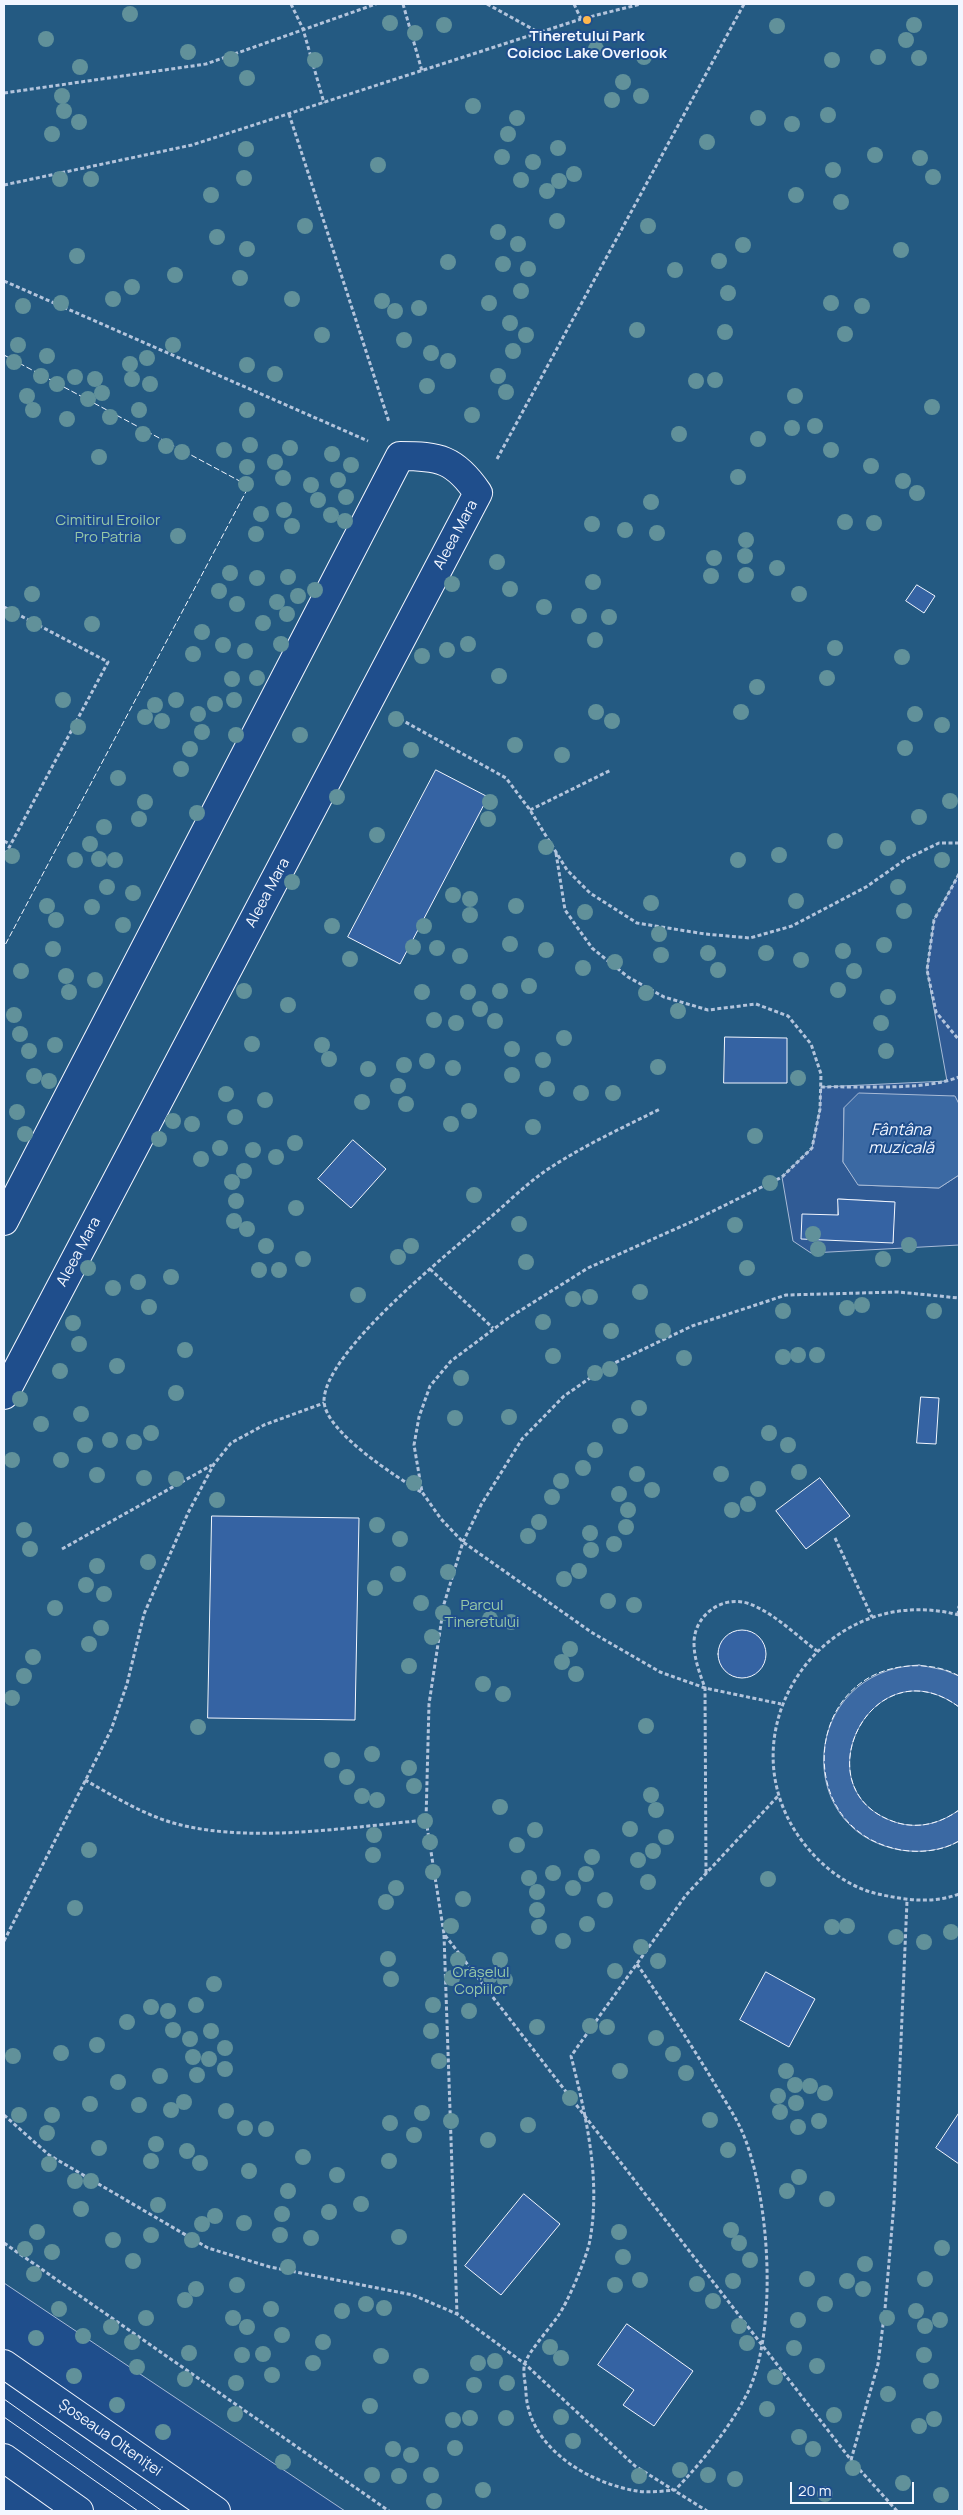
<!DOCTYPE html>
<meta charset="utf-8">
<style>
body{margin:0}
#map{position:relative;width:963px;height:2515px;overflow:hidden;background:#1f4e8c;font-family:Manrope,sans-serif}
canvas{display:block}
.frame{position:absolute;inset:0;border:5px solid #f2f6ff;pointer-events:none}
.scale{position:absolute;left:790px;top:2482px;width:124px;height:22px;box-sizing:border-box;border:2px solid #f2f6ff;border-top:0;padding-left:6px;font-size:15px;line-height:18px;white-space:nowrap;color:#f2f6ff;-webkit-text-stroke:4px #1f4e8c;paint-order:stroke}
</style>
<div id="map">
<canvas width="963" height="2515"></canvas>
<div class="frame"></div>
<div class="scale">20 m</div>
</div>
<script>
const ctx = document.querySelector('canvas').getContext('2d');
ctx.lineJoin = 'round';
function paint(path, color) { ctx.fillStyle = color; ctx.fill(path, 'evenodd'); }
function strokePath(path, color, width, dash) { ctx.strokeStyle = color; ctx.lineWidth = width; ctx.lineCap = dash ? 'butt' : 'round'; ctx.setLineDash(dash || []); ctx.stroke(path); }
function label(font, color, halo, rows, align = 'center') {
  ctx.font = font + ' Manrope,sans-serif'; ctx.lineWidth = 4; ctx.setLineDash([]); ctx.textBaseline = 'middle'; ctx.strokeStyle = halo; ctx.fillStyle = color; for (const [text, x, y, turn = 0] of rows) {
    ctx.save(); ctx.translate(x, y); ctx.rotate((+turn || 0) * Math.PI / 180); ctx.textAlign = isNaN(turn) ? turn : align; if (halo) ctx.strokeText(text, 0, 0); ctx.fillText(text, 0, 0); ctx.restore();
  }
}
const green = new Path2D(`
 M4,4H959V2511H345L4,2283Z`);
paint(green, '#245a82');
strokePath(green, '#a8bbd7', 1);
const parking = new Path2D(`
 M959,874V1104L954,1096L844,1108L843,1162L859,1185L939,1188L959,1175V1245L811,1253L793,1241L782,1177L812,1148L820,1109L821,1087L947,1081L927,970L934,920ZM839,1199L894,1202L893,1243L838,1215Z`);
paint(parking, '#305b95');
strokePath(parking, '#a8bbd7', 1);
const water = new Path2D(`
 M859,1093L955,1096L959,1104V1175L939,1188L858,1185L843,1162L844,1108Z
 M919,1665L944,1670L959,1676V1707C872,1642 797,1793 898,1823C920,1829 941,1823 959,1810V1841C942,1851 919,1853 900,1850C790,1830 801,1670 919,1665Z`);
paint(water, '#3b69a3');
strokePath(water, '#a8bbd7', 1);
const building = new Path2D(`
 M917,585L935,596L924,613L906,601Z
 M436,770L488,797L400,964L348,937Z
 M725,1037L787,1038V1083H724Z
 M353,1140L386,1169L351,1208L318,1179Z
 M838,1199L895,1202L893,1243L801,1239L802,1214L838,1215Z
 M921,1397L939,1398L936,1444L917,1443Z
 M820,1478L850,1516L806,1549L776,1511Z
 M212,1516L359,1518L355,1720L208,1718Z
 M718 1654a24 24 0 1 1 48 0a24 24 0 1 1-48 0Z
 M766,1972L815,1999L789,2047L740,2020Z
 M959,2113V2164L936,2148Z
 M524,2194L560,2224L501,2295L465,2266Z
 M627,2324L693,2371L654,2426L623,2405L634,2390L598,2365Z`);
paint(building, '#3563a3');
strokePath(building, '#f2f6ff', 1);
const pedestrian = new Path2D(`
 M4,1221L400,456C439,456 455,459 478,493L4,1395`);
const primary = new Path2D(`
 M4,2364L216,2511
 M4,2458L79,2511`);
strokePath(pedestrian, '#f2f6ff', 30);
strokePath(primary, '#f2f6ff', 30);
strokePath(new Path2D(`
 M291,4L303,29L324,103
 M403,4L422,71
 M487,4L538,32
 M574,4L581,19
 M4,93L206,64L376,4
 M289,114L389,422
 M4,185L192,145L581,19L641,4
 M4,281L368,441
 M497,459L744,4
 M4,607L108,662L4,857
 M400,719L506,778L530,810L567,870L590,893L637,923L705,934L750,938L792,926L866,887L906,859L939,843H959
 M530,810L611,770
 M4,841L10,844
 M556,853L565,910L592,948L628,977L664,997L708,1010L756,1004L788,1016L811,1044L821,1074L820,1109L812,1148L782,1177L691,1222L588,1268L510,1317L451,1361L430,1386L419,1417L414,1445L422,1492L441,1519L463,1542L591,1632L660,1672L705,1688L781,1704
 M959,874L934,920L927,970L936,1012L959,1040
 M821,1087C861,1086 924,1091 959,1077
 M430,1269L493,1328
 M421,1492C397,1477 325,1432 324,1401C324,1352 449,1253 486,1221C504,1206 522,1188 541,1174C578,1148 620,1129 660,1109
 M835,1538L872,1617
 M62,1549L212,1465
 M958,1615L959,1606
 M959,1615C818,1578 713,1744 812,1853C829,1872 852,1888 878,1894C905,1900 932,1904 959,1894
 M85,1780C115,1797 147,1817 181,1825C254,1843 351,1827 426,1820
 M706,1873L705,1688C700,1674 694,1659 694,1643C694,1615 723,1594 750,1604C775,1614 796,1635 817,1651
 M444,1935L457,2314L525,2364L635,2466L707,2511
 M4,1941L111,1730L127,1684L144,1614L188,1513L214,1464L231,1443L264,1425L324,1403
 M637,1964C663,2002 689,2041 713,2081C722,2096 732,2111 740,2127C770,2190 779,2331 747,2394C728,2430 703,2461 675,2490C663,2491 649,2493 637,2491C588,2483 529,2448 526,2393C526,2385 522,2371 525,2363C529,2351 550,2328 558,2316C568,2302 587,2257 590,2240C601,2178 586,2116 571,2056L686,1895L778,1796
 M4,2115L49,2155L208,2248L270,2267L413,2295L457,2314
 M4,2243L389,2511
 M851,2460L878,2364L885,2309L894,2203L907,1901
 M897,2511L851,2460L444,1934L426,1820L429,1704L444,1604L463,1542L481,1505L522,1439L564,1396L606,1367L692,1326L786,1295L898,1292L959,1298`), '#b3c4dc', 3, [4, 2.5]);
strokePath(pedestrian, '#1f4e8c', 28);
strokePath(primary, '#1f4e8c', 28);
strokePath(new Path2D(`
 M4,2399L162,2511
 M4,2417L138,2511`), '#f2f6ff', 1);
strokePath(new Path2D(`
 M4,355L249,486L4,947
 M959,1676C942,1666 920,1664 900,1667C805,1682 797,1820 889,1847C911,1854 939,1853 959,1841
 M959,1707C872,1642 797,1793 898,1823C920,1829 941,1823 959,1810`), '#f2f6ff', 1, [6, 2.5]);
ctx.fillStyle = '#61919a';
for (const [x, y] of [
 [130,14],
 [390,23],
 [444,25],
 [914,25],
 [777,26],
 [415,33],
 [46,39],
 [906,40],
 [596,49],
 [188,52],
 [644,57],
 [878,57],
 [919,58],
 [231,59],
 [315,60],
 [832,60],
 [80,67],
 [247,78],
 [623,82],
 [62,96],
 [641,96],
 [612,100],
 [473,106],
 [64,111],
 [828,115],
 [517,118],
 [758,118],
 [79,122],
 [792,124],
 [52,134],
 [508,134],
 [707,142],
 [558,148],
 [246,149],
 [875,155],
 [502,157],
 [920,158],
 [533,162],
 [378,165],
 [833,170],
 [574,174],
 [933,177],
 [244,178],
 [60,179],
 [91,179],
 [521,180],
 [559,181],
 [547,191],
 [211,195],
 [796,195],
 [841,202],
 [557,221],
 [305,226],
 [648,226],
 [498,232],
 [217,237],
 [518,244],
 [743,245],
 [247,249],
 [901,250],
 [77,256],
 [719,261],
 [448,262],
 [503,264],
 [528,269],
 [675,270],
 [175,275],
 [240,278],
 [132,287],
 [521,291],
 [728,293],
 [113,299],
 [292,299],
 [382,301],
 [61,303],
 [489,303],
 [831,303],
 [23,306],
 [862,306],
 [419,308],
 [395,311],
 [510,323],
 [637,330],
 [725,332],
 [845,334],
 [322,335],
 [526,335],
 [404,340],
 [18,345],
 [173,345],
 [513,351],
 [431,353],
 [47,356],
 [147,358],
 [448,361],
 [14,362],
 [130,364],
 [247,365],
 [275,374],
 [41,376],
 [498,376],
 [75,377],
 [95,379],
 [132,379],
 [715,380],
 [696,381],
 [57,384],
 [150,384],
 [427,386],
 [506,392],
 [102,393],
 [27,396],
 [795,396],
 [88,399],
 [932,407],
 [33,410],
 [139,410],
 [247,410],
 [472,415],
 [110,417],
 [67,419],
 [815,426],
 [792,428],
 [143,434],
 [679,434],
 [758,439],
 [250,445],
 [166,446],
 [290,448],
 [224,450],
 [831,450],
 [182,452],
 [332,454],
 [99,457],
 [275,462],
 [351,465],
 [871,466],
 [247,467],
 [738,477],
 [283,478],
 [338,480],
 [903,481],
 [246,484],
 [311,485],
 [917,493],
 [346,497],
 [318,500],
 [651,502],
 [284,510],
 [261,514],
 [331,515],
 [345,521],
 [845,522],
 [874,523],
 [592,524],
 [292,526],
 [625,530],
 [657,533],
 [256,534],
 [178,536],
 [746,540],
 [745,556],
 [714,558],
 [497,562],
 [777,568],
 [230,573],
 [746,575],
 [711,576],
 [288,577],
 [257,578],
 [593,582],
 [452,584],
 [510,589],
 [315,590],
 [219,591],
 [32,594],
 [799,594],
 [298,596],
 [277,602],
 [237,604],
 [544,607],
 [12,614],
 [287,614],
 [579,616],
 [609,617],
 [263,623],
 [34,624],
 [92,624],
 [202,632],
 [595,640],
 [281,644],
 [468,644],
 [223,645],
 [835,648],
 [447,650],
 [245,651],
 [193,654],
 [422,656],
 [902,657],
 [499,676],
 [257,678],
 [827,678],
 [232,679],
 [757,687],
 [63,700],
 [176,700],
 [234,700],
 [215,704],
 [155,705],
 [596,712],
 [741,712],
 [198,714],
 [915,714],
 [145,717],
 [396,719],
 [162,721],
 [612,721],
 [942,725],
 [78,727],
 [202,732],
 [236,735],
 [300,735],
 [515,745],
 [905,748],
 [190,749],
 [411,750],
 [562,755],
 [181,769],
 [118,778],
 [337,797],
 [950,801],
 [145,802],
 [490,802],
 [197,813],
 [919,817],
 [139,819],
 [488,819],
 [104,827],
 [377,835],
 [835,841],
 [90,844],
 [546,847],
 [888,848],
 [779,855],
 [12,856],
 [99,859],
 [75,860],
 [115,860],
 [738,860],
 [942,860],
 [292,882],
 [107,887],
 [898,887],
 [133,893],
 [453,895],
 [470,899],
 [796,901],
 [651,903],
 [47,906],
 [516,906],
 [92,907],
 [904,911],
 [585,912],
 [470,915],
 [56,920],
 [123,925],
 [332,926],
 [424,926],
 [659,934],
 [510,944],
 [884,945],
 [413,947],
 [437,948],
 [53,949],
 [546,950],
 [843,951],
 [708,953],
 [766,953],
 [661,955],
 [460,956],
 [350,959],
 [801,960],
 [615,962],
 [583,968],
 [718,970],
 [21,971],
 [854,971],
 [66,976],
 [95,980],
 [529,986],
 [838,990],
 [244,991],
 [500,991],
 [69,992],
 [422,992],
 [468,992],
 [646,993],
 [888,997],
 [288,1005],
 [480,1009],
 [678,1011],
 [14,1015],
 [434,1020],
 [495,1021],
 [456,1023],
 [881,1023],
 [20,1034],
 [564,1038],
 [252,1044],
 [55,1045],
 [322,1045],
 [512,1049],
 [29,1051],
 [886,1051],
 [329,1059],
 [543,1060],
 [427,1061],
 [404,1065],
 [658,1067],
 [453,1068],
 [368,1069],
 [512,1075],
 [34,1076],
 [798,1078],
 [49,1081],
 [398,1086],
 [547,1089],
 [581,1093],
 [613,1093],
 [226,1094],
 [265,1100],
 [362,1102],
 [406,1104],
 [469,1111],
 [17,1112],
 [235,1117],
 [173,1121],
 [192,1124],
 [451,1124],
 [533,1127],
 [25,1134],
 [755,1136],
 [159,1139],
 [295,1143],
 [220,1148],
 [253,1150],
 [276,1157],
 [201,1159],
 [244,1171],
 [232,1182],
 [770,1183],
 [474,1195],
 [236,1201],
 [296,1208],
 [234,1221],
 [519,1224],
 [735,1225],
 [247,1229],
 [813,1234],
 [909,1245],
 [266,1246],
 [411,1246],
 [818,1249],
 [398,1257],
 [303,1259],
 [883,1259],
 [526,1262],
 [88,1268],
 [747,1268],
 [259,1270],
 [279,1270],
 [171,1277],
 [138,1282],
 [113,1288],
 [640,1292],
 [358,1295],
 [590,1297],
 [573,1299],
 [862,1305],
 [149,1307],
 [847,1308],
 [783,1311],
 [934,1311],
 [543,1322],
 [73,1323],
 [611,1331],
 [663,1331],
 [79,1344],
 [185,1350],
 [798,1355],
 [817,1355],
 [553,1356],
 [783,1357],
 [684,1358],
 [117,1366],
 [610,1369],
 [60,1371],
 [595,1373],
 [461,1378],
 [176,1393],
 [20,1399],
 [639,1408],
 [81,1414],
 [509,1417],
 [455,1418],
 [41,1424],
 [620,1426],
 [151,1433],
 [769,1433],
 [110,1440],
 [134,1442],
 [85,1445],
 [788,1445],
 [595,1450],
 [12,1460],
 [61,1460],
 [583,1468],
 [799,1472],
 [637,1474],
 [721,1474],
 [97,1475],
 [144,1478],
 [176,1479],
 [561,1481],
 [414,1483],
 [758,1489],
 [652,1490],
 [619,1494],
 [552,1497],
 [217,1500],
 [748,1504],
 [628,1510],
 [732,1510],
 [539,1522],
 [377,1525],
 [626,1527],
 [24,1530],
 [590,1533],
 [528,1536],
 [400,1539],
 [614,1544],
 [30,1549],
 [591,1550],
 [148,1562],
 [97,1566],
 [579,1571],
 [448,1572],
 [398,1574],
 [564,1579],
 [86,1585],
 [375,1588],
 [104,1594],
 [608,1601],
 [421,1603],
 [634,1605],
 [55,1608],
 [443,1613],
 [490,1619],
 [511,1622],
 [101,1628],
 [432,1637],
 [89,1644],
 [570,1649],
 [33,1657],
 [562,1662],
 [409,1666],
 [576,1674],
 [24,1676],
 [483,1684],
 [503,1694],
 [12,1698],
 [646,1726],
 [198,1727],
 [372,1754],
 [332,1760],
 [409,1768],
 [347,1777],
 [414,1786],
 [651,1795],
 [362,1796],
 [377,1800],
 [500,1807],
 [656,1810],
 [425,1821],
 [630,1829],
 [535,1830],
 [374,1835],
 [666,1837],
 [430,1842],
 [517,1845],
 [89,1850],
 [653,1851],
 [373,1855],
 [592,1857],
 [638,1860],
 [433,1872],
 [553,1873],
 [586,1874],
 [529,1878],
 [768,1879],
 [648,1882],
 [396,1888],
 [573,1888],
 [537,1892],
 [463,1899],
 [605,1900],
 [386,1902],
 [75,1908],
 [537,1910],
 [587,1924],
 [451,1926],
 [847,1926],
 [539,1927],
 [832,1927],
 [951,1932],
 [896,1937],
 [563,1941],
 [924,1942],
 [641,1947],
 [388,1959],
 [458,1960],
 [500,1960],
 [658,1961],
 [615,1971],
 [490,1976],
 [452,1978],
 [391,1979],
 [505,1980],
 [214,1984],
 [196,2005],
 [433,2005],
 [151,2007],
 [168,2011],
 [469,2011],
 [127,2022],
 [590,2026],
 [537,2027],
 [607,2027],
 [173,2030],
 [211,2031],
 [431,2031],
 [656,2038],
 [190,2039],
 [97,2045],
 [225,2048],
 [61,2053],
 [673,2054],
 [13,2056],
 [193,2057],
 [209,2059],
 [439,2061],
 [225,2069],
 [620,2071],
 [786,2071],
 [686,2073],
 [197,2075],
 [160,2076],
 [118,2082],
 [795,2085],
 [810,2086],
 [825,2093],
 [778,2096],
 [570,2098],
 [184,2102],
 [796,2103],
 [90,2104],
 [139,2105],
 [171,2110],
 [226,2111],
 [780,2112],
 [422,2113],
 [19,2115],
 [52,2115],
 [710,2120],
 [451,2121],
 [819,2121],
 [390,2123],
 [528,2125],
 [798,2127],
 [245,2128],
 [266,2129],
 [47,2133],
 [414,2135],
 [488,2140],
 [156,2144],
 [99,2148],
 [728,2150],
 [187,2151],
 [303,2157],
 [151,2161],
 [389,2161],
 [200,2163],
 [49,2164],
 [249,2171],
 [337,2175],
 [799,2177],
 [75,2181],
 [91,2181],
 [288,2191],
 [787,2191],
 [827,2199],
 [361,2204],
 [158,2205],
 [81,2209],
 [329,2212],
 [282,2214],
 [215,2216],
 [244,2223],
 [202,2224],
 [731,2230],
 [37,2232],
 [619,2232],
 [151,2235],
 [280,2235],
 [399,2237],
 [311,2238],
 [113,2240],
 [192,2240],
 [739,2243],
 [942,2248],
 [25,2249],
 [52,2252],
 [623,2257],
 [750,2260],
 [133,2261],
 [865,2264],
 [288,2267],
 [34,2274],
 [807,2279],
 [925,2279],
 [640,2280],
 [733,2281],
 [847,2281],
 [697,2284],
 [237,2285],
 [615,2285],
 [196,2289],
 [863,2289],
 [185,2300],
 [713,2301],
 [366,2304],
 [825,2304],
 [384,2308],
 [59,2309],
 [271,2309],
 [342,2311],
 [916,2311],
 [146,2318],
 [233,2318],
 [887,2318],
 [798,2320],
 [940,2320],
 [739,2326],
 [925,2326],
 [111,2327],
 [247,2327],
 [282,2335],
 [83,2336],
 [36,2338],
 [132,2342],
 [323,2342],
 [747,2343],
 [550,2347],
 [794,2348],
 [189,2353],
 [263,2354],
 [242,2355],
 [924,2355],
 [381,2356],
 [561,2358],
 [495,2361],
 [313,2363],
 [478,2363],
 [817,2366],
 [137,2367],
 [272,2375],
 [74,2376],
 [421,2376],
 [775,2377],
 [185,2379],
 [931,2381],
 [236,2383],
 [507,2383],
 [474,2385],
 [888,2394],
 [117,2405],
 [370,2406],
 [767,2409],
 [235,2414],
 [834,2415],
 [561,2417],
 [470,2418],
 [506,2418],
 [934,2419],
 [453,2420],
 [919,2426],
 [163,2432],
 [799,2437],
 [573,2441],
 [455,2448],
 [393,2449],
 [813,2449],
 [411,2455],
 [283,2462],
 [853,2468],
 [680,2470],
 [372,2475],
 [431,2475],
 [708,2475],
 [399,2476],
 [639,2476],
 [735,2479],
 [903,2483],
 [483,2490],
 [825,2494],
 [941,2495],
 [434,2501]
]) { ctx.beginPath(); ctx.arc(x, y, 8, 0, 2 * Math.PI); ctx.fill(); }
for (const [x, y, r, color] of [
 [587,20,5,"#ffb74d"]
]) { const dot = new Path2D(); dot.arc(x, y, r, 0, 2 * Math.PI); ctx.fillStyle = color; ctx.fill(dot); strokePath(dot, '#1f4e8c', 2); }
label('bold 15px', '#f2f6ff', '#1f4e8c', [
 ["Tineretului Park",587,37],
 ["Coicioc Lake Overlook",587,54]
]);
label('15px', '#97c8a6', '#1f4e8c', [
 ["Cimitirul Eroilor",108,521],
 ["Pro Patria",108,538],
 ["Parcul",482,1606],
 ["Tineretului",482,1623],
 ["Orășelul",481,1973],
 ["Copiilor",481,1990]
]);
label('15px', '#f2f6ff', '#1f4e8c', [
 ["Aleea Mara",456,535,-62],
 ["Aleea Mara",268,893,-62],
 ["Aleea Mara",79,1252,-62],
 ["Șoseaua Olteniței",110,2438,35]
]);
label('italic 16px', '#f2f6ff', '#1f4e8c', [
 ["Fântâna",901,1131],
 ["muzicală",901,1149]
]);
</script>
